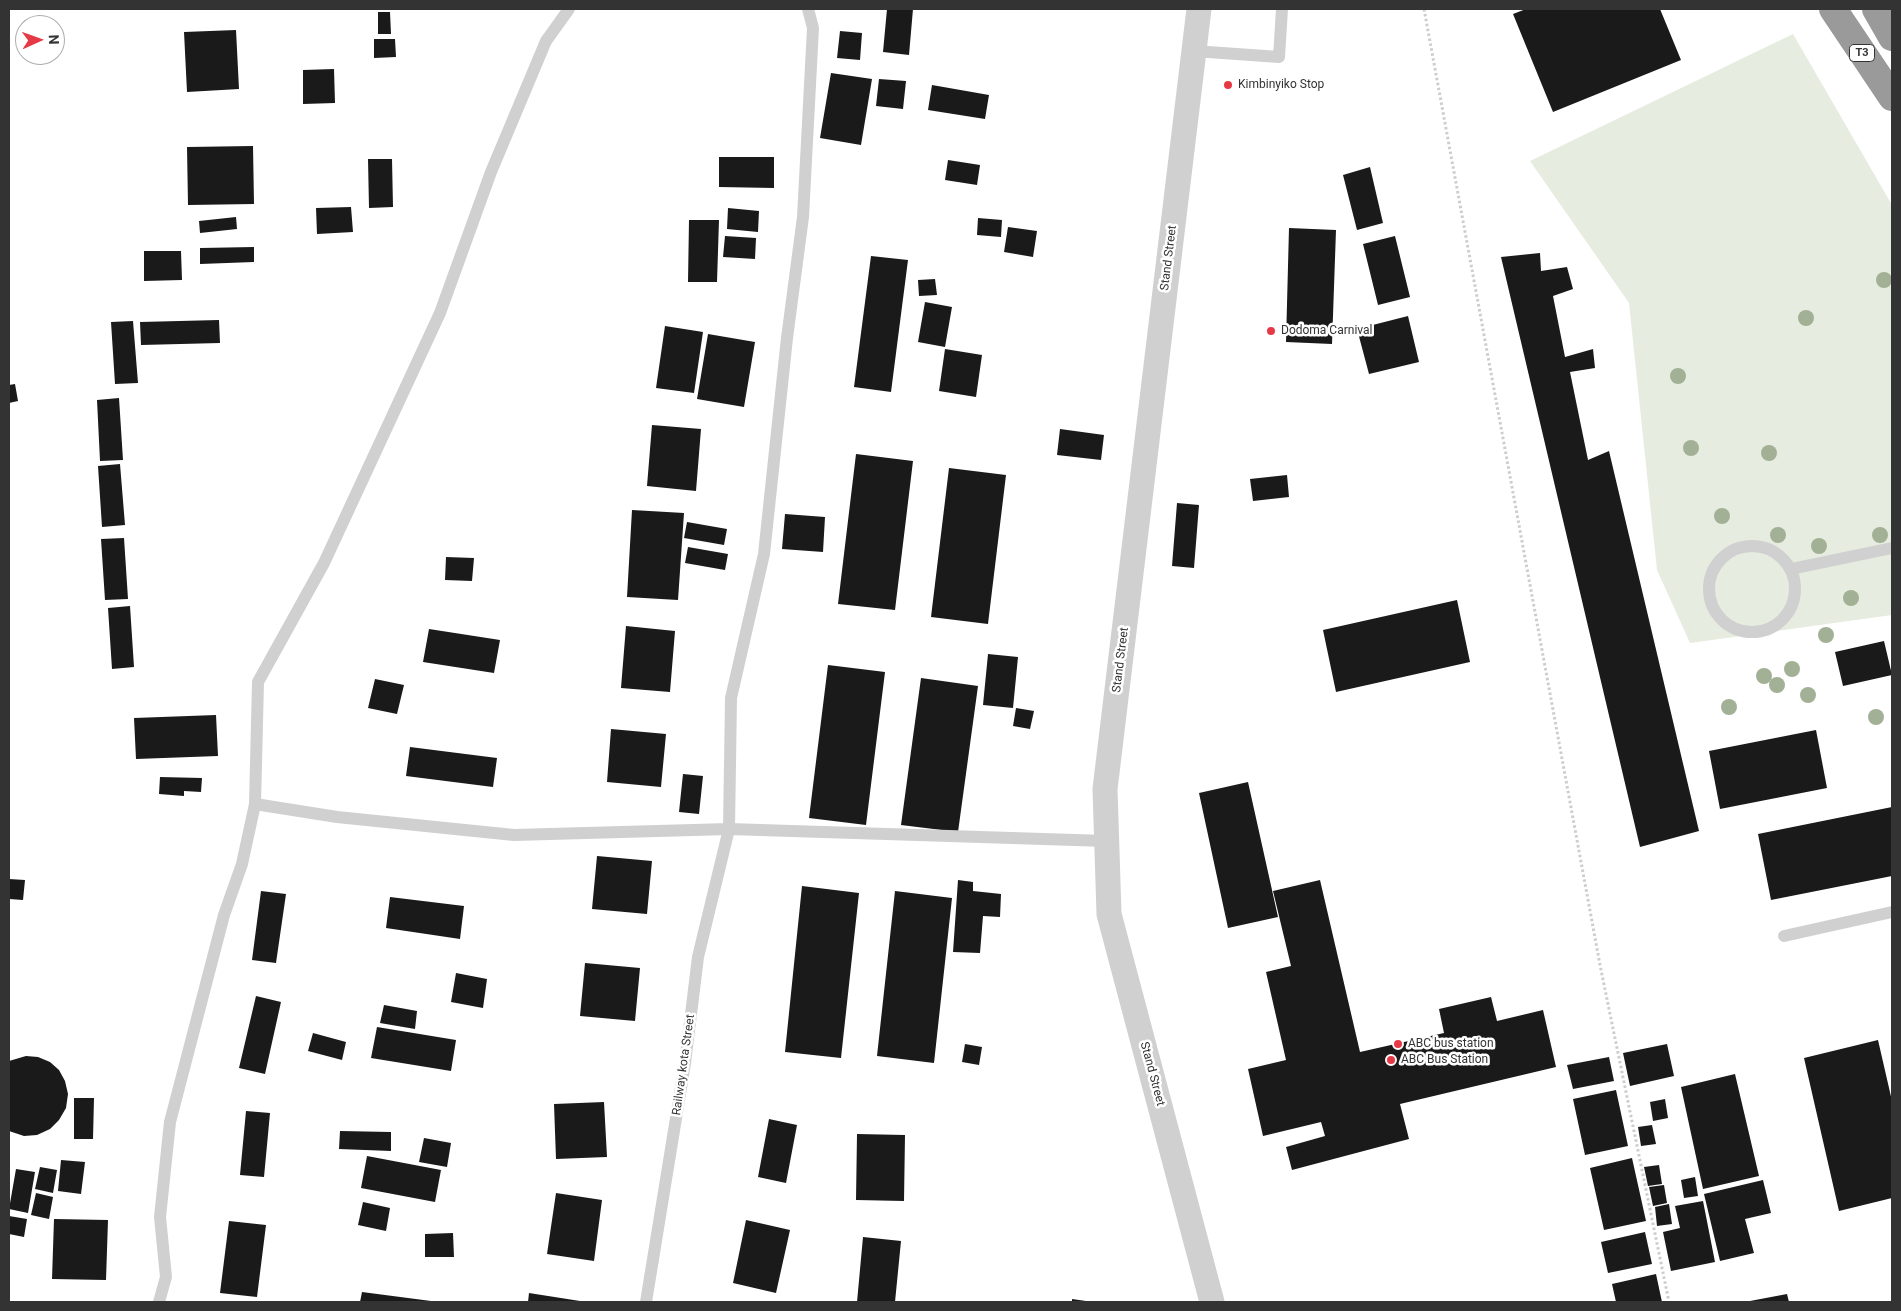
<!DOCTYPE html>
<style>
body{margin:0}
#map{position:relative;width:1901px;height:1311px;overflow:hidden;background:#fff;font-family:Roboto,sans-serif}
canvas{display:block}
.frame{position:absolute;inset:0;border:10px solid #333;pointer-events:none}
.north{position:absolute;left:15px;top:15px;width:50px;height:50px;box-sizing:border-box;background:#fff;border:1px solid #adadad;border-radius:50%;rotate:88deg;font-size:14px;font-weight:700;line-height:20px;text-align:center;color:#333}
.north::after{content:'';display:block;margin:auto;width:18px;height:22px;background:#e63946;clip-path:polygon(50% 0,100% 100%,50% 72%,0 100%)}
</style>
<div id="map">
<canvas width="1901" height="1311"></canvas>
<div class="frame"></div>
<div class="north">N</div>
</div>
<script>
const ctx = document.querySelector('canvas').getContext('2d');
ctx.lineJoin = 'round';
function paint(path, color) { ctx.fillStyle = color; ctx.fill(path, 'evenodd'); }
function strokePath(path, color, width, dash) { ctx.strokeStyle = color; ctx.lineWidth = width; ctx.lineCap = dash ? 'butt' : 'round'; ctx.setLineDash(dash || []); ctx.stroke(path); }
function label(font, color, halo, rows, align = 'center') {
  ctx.font = font + ' Roboto,sans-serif'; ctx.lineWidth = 5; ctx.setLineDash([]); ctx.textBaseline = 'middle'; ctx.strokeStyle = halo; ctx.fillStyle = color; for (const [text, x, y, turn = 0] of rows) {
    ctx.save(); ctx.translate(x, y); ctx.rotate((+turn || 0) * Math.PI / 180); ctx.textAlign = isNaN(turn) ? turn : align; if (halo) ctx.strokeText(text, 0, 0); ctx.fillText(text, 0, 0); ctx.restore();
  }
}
paint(new Path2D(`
 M1793,34L1892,205V615L1690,643L1657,570L1629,303L1530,161Z`), '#e6ecdf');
paint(new Path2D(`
 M887,9H913L909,55L883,52Z
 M1526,9H1660L1681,60L1553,112L1513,14Z
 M378,12H390L391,34H378Z
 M236,30L239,89L187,92L184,32Z
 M840,31L862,33L860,60L837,58Z
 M374,39H395L396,57L374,58Z
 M334,69L335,103L303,104V70Z
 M831,73L872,79L861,145L820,138Z
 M879,79L906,81L903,109L876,106Z
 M932,85L989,95L985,119L928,110Z
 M253,146L254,204L188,205L187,147Z
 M719,157H774V188L719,187Z
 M368,159H392L393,207L369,208Z
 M948,160L980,165L977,185L945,180Z
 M1370,167L1383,223L1357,230L1343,175Z
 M351,207L353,232L317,234L316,208Z
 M728,208L759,211L758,232L727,229Z
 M236,217L237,229L200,233L199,221Z
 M978,218L1002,220L1001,237L977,235Z
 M689,220H719L717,282H688Z
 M1008,227L1037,231L1033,257L1004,252Z
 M1289,228L1336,230L1332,344L1286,342Z
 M725,236L756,238L755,259L723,257Z
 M1395,236L1410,297L1378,305L1363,244Z
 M254,247V262L200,264V248Z
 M144,251H181L182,280L144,281Z
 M1540,253L1541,271L1567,267L1573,289L1553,296L1565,357L1593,349L1595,368L1570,372L1588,460L1609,451L1699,831L1640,847L1501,257Z
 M871,256L908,260L891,392L854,387Z
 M935,279L937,295L919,296L918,280Z
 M925,302L952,307L945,347L918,342Z
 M1408,316L1419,362L1369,374L1357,329Z
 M219,320L220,343L141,345L140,322Z
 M133,321L138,383L115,384L111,322Z
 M665,326L703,332L694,393L656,388Z
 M708,334L755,342L744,407L697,399Z
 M945,349L982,355L976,397L939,391Z
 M15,384L18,401L9,403V385Z
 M119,398L123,460L100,461L97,400Z
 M652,425L701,429L696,491L647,486Z
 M1060,429L1104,435L1101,460L1057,455Z
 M856,454L913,461L895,610L838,604Z
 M120,464L125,525L102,527L98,466Z
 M949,468L1006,475L988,624L931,617Z
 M1287,475L1289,497L1253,501L1250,479Z
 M1177,503L1199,505L1194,568L1172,566Z
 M632,510L684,513L678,600L627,597Z
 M785,514L825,517L823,552L782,549Z
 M687,522L727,529L724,545L684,538Z
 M124,538L128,599L105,600L101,539Z
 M688,547L728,554L725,570L685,563Z
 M446,557L474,558L472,581L445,580Z
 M1457,600L1470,662L1336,692L1323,630Z
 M130,606L134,667L112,669L108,608Z
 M626,626L675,631L670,692L621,688Z
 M429,629L500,640L494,673L423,662Z
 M1884,641L1892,675L1843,686L1835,652Z
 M988,654L1018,657L1013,708L983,705Z
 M828,665L885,672L866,825L809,818Z
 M921,678L978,686L958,832L901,825Z
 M375,679L404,685L397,714L368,708Z
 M1016,708L1034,711L1030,729L1013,726Z
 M216,715L218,756L136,759L134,718Z
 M611,729L666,734L661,787L607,782Z
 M1816,730L1827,788L1720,809L1709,751Z
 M410,747L497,758L493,787L406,776Z
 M683,774L703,776L699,814L679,812Z
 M160,777L202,778L201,792L184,791V796L159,794Z
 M1248,782L1278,917L1228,928L1199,793Z
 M1892,807V876L1771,900L1758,834Z
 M597,856L652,861L647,914L592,909Z
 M9,879L25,880L23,900L9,899Z
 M958,880L973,882V891L1001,894L1000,917L983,916L980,953L953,952Z
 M1320,880L1360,1052L1444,1033L1439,1009L1491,997L1497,1021L1543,1010L1556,1067L1400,1104L1409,1139L1292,1170L1286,1147L1325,1136L1321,1122L1263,1136L1248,1069L1286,1060L1266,972L1291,966L1273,891Z
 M802,886L859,893L841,1058L785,1052Z
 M261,891L286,894L276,963L252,960Z
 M895,891L952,898L934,1063L877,1056Z
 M390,897L464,906L460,939L386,928Z
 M585,963L640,968L635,1021L580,1016Z
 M456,973L487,979L483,1008L451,1002Z
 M256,996L281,1002L265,1074L239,1068Z
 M384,1005L417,1011L415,1029L380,1023Z
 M377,1027L456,1040L451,1071L371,1058Z
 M313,1033L346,1042L342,1060L308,1051Z
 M1878,1040L1892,1101V1198L1839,1211L1804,1058Z
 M965,1044L982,1047L979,1065L962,1062Z
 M1667,1044L1674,1076L1630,1086L1623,1053Z
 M26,1056L38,1057L50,1062L59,1070L65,1081L68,1094L66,1108L59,1120L50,1129L37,1135L24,1136L9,1131V1061Z
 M1609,1057L1614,1081L1573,1089L1567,1065Z
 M1735,1074L1759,1176L1703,1189L1681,1087Z
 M1616,1090L1628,1146L1585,1155L1573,1099Z
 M74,1098H94L93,1139H74Z
 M1665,1099L1668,1118L1653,1121L1650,1102Z
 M604,1102L607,1157L556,1159L554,1104Z
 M246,1111L270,1113L264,1177L240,1175Z
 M769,1119L797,1125L786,1183L758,1177Z
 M1652,1125L1656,1144L1641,1146L1638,1127Z
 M340,1131L391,1132V1151L339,1149Z
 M857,1134L905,1135L904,1201L856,1200Z
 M424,1138L451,1143L447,1167L419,1162Z
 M367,1156L441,1170L435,1202L361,1188Z
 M1632,1158L1646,1221L1604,1230L1590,1168Z
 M61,1160L85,1162L81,1194L58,1191Z
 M1659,1165L1662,1184L1648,1186L1644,1167Z
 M40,1167L57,1170L53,1193L35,1189Z
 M16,1169L35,1172L28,1213L9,1209Z
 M1695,1177L1698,1196L1684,1198L1681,1180Z
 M1763,1180L1771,1213L1745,1219L1754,1253L1720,1261L1704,1194Z
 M1664,1185L1667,1203L1653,1206L1649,1187Z
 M36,1193L53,1197L49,1219L31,1215Z
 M556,1193L602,1200L594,1261L547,1254Z
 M1703,1201L1715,1262L1671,1271L1663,1232L1680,1228L1675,1206Z
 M363,1202L390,1208L386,1231L358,1225Z
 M1669,1204L1672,1224L1657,1226L1655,1207Z
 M9,1216L27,1219L24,1237L9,1234Z
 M54,1219L108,1220L106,1280L52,1279Z
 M746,1220L790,1230L776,1293L733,1283Z
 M229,1221L266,1225L257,1297L220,1293Z
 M1645,1232L1652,1264L1608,1273L1601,1242Z
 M453,1233L454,1257H425V1234Z
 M863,1237L901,1241L895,1302H857Z
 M1656,1274L1662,1302H1616L1612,1284Z
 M362,1292L431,1301V1302H360Z
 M529,1293L580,1301V1302H528Z
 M1787,1294L1789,1302H1750V1301Z
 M1072,1299L1086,1301V1302H1072Z`), '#1a1a1a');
strokePath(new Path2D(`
 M1424,9L1600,965L1669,1302`), '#cdcdcd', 3, [2.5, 2.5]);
strokePath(new Path2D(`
 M1194,51L1279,57L1282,9
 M1709 589a43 43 0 1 1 86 0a43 43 0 1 1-86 0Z
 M1791,569L1892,548
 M255,804L337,817L514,835L729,829L1106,841
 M1784,936L1892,912
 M159,1302L166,1277L160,1217L170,1122L224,915L242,864L255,804L258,682L324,563L440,313L491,172L546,41L569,9
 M646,1302L685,1063L698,957L729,829L731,698L764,554L787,338L803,217L813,28L808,9`), '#d0d0d0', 12);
strokePath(new Path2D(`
 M1199,9L1105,789L1109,914L1212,1302`), '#d0d0d0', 25);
strokePath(new Path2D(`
 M1833,9L1892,97
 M1876,9L1892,37`), '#9a9a9a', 28);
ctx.fillStyle = '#a2b095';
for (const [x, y] of [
 [1884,280],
 [1806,318],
 [1678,376],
 [1691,448],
 [1769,453],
 [1722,516],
 [1778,535],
 [1880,535],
 [1819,546],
 [1851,598],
 [1826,635],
 [1792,669],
 [1764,676],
 [1777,685],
 [1808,695],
 [1729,707],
 [1876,717]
]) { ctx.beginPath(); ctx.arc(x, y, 8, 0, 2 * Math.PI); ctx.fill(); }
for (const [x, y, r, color] of [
 [1228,85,5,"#e63946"],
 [1271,331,5,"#e63946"],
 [1398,1044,5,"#e63946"],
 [1391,1060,5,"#e63946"]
]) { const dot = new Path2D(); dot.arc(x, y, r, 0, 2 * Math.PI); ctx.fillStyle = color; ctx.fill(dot); strokePath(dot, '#fff', 2); }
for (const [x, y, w] of [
 [1862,53,25]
]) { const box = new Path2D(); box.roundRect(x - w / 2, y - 8.5, w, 17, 4); ctx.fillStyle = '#fff'; ctx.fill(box); strokePath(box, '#333', 1); }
label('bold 11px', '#333', null, [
 ["T3",1862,53]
]);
label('12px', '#333', '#fff', [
 ["Kimbinyiko Stop",1238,85],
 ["Dodoma Carnival",1281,331],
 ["ABC bus station",1408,1044],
 ["ABC Bus Station",1401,1060]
], 'left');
label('12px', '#333', '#fff', [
 ["Stand Street",1169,258,-83],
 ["Stand Street",1121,660,-83],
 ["Railway kota Street",684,1065,-82],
 ["Stand Street",1152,1074,75]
]);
</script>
